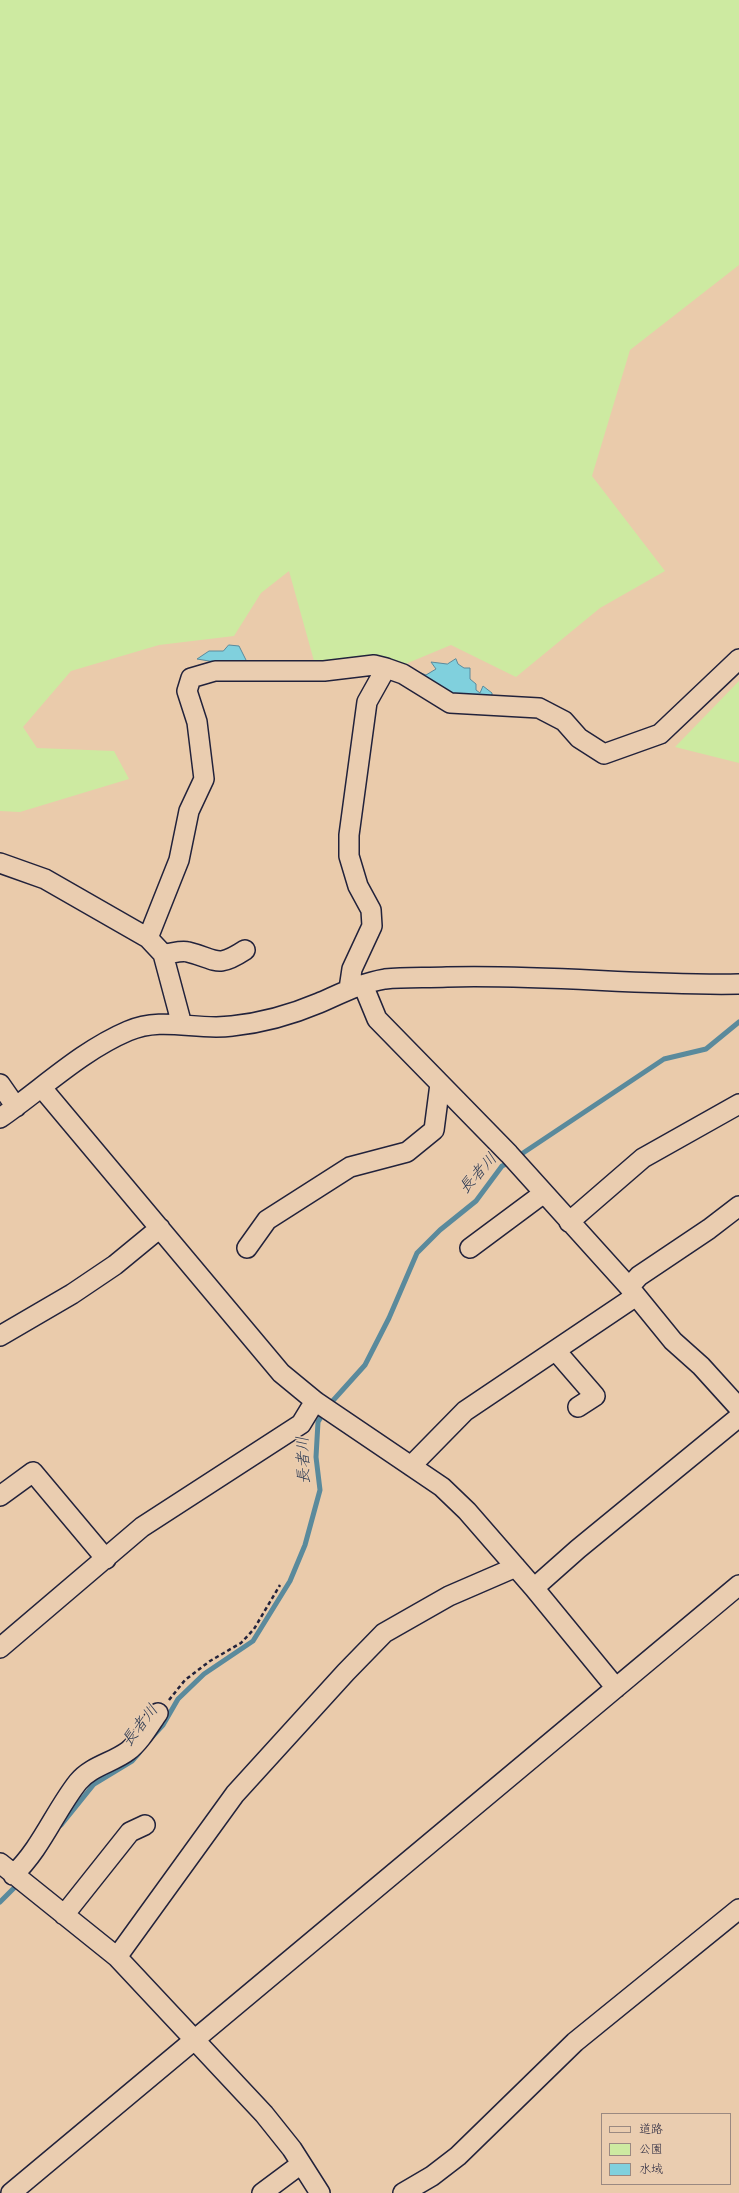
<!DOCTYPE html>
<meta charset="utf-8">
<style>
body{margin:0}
#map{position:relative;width:739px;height:2193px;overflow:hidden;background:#eacbab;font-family:Dekko,"Klee One",sans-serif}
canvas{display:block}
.legend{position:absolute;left:601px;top:2113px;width:130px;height:72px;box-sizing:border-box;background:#eacdb0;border:1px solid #9a8981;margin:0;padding:5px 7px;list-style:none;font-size:12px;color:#22223b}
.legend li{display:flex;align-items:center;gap:8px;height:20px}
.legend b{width:20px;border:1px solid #9a8981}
</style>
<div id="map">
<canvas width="739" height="2193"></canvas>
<ul class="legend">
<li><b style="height:5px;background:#eacdb0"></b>道路</li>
<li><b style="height:11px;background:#cdeaa1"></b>公園</li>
<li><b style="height:11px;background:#80d0dd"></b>水域</li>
</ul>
</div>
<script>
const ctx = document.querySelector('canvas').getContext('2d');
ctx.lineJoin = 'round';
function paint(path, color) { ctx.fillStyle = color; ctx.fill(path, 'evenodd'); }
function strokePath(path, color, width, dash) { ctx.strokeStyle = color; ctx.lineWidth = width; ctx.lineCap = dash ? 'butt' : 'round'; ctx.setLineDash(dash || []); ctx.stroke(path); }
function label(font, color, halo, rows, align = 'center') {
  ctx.font = font + ' Dekko,"Klee One",sans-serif'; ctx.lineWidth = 3; ctx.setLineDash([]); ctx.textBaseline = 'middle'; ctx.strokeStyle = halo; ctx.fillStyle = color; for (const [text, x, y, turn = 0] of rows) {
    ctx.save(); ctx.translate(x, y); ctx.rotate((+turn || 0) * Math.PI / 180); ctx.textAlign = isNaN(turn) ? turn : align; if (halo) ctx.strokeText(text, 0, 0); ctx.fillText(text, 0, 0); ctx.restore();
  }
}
paint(new Path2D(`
 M0,0H739V265L630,350L592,476L665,571L600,608L516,677L451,645L403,665L314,661L289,571L261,593L234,636L159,645L71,671L23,727L37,748L114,751L129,779L20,812L0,811Z
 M739,681V763L675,747Z`), '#cdeaa1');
const water = new Path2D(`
 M229,645L239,646L248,664H227L197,659L209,651H223Z
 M456,659L458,664L464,668H470V679L476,684V690L480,693L483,686L492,693V697H450L416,674L421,673L426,675L436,669L431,662L447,664Z`);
paint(water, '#80d0dd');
strokePath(water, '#5a8a9c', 1);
strokePath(new Path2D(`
 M517,1157L664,1059L706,1049L739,1022
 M329,1405L365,1365L389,1318L417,1253L440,1230L476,1201L502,1166L511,1162
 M152,1737L163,1725L178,1699L204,1674L253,1641L290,1581L305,1545L320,1490L316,1457L318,1422L324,1412
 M61,1825L94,1784L132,1761L139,1753
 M0,1902L19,1883`), '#5a8a9c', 5);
const minor = new Path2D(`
 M0,863L45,879L148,938L163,954L182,1025
 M148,938L179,860L189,811L204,779L197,722L187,691L191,678L215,671H324L374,665L386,668
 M163,954C170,954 181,950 188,952C217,959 216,969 245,950
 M363,985L377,1019L509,1154L629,1287L673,1341L701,1366L739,1408
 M349,989L352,969L372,926L371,910L358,886L349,856V835L367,702L386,668L403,674L450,703L539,708L564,721L579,738L604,754L660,734L739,659
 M0,1084L16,1107
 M42,1088L281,1373L315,1401L442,1487L467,1511L534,1588L616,1688
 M0,1118C42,1089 81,1051 128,1031C163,1016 196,1031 232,1026C261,1023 293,1014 319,1003C340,994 361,983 385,979C405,977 426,978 447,977C544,974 642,986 739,984
 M569,1222L643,1158L739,1104
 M247,1248L267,1220L350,1167L407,1152L434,1130L440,1084
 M470,1248L544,1193
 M629,1287L639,1276L709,1229L739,1206
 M0,1336L72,1294L115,1265L160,1228
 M556,1351L595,1396L578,1407
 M411,1466L465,1411L636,1296
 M0,1496L33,1472L106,1559
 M534,1588L578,1549L739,1417
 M0,1648L142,1527L301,1424L315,1401
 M0,1863L117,1957L264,2114L292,2149L320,2193
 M13,1875C41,1849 55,1811 78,1782C91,1766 112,1763 128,1751C140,1742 149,1726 158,1713
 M64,1915L130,1832L145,1825
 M117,1957L235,1794L346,1672L384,1633L449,1596L516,1567
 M11,2193L739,1585
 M262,2193L301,2164
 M403,2193L432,2176L458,2156L575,2042L739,1909`);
strokePath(minor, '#22223b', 22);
strokePath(new Path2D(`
 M169,1700L185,1680L210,1661L241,1643L254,1629L280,1585`), '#22223b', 2.5, [4, 3]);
strokePath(minor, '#eacdb0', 19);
label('italic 16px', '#303c53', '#eacdb0', [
 ["長者川",480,1175,-48],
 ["長者川",306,1460,-92],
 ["長者川",142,1727,-52]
]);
</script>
